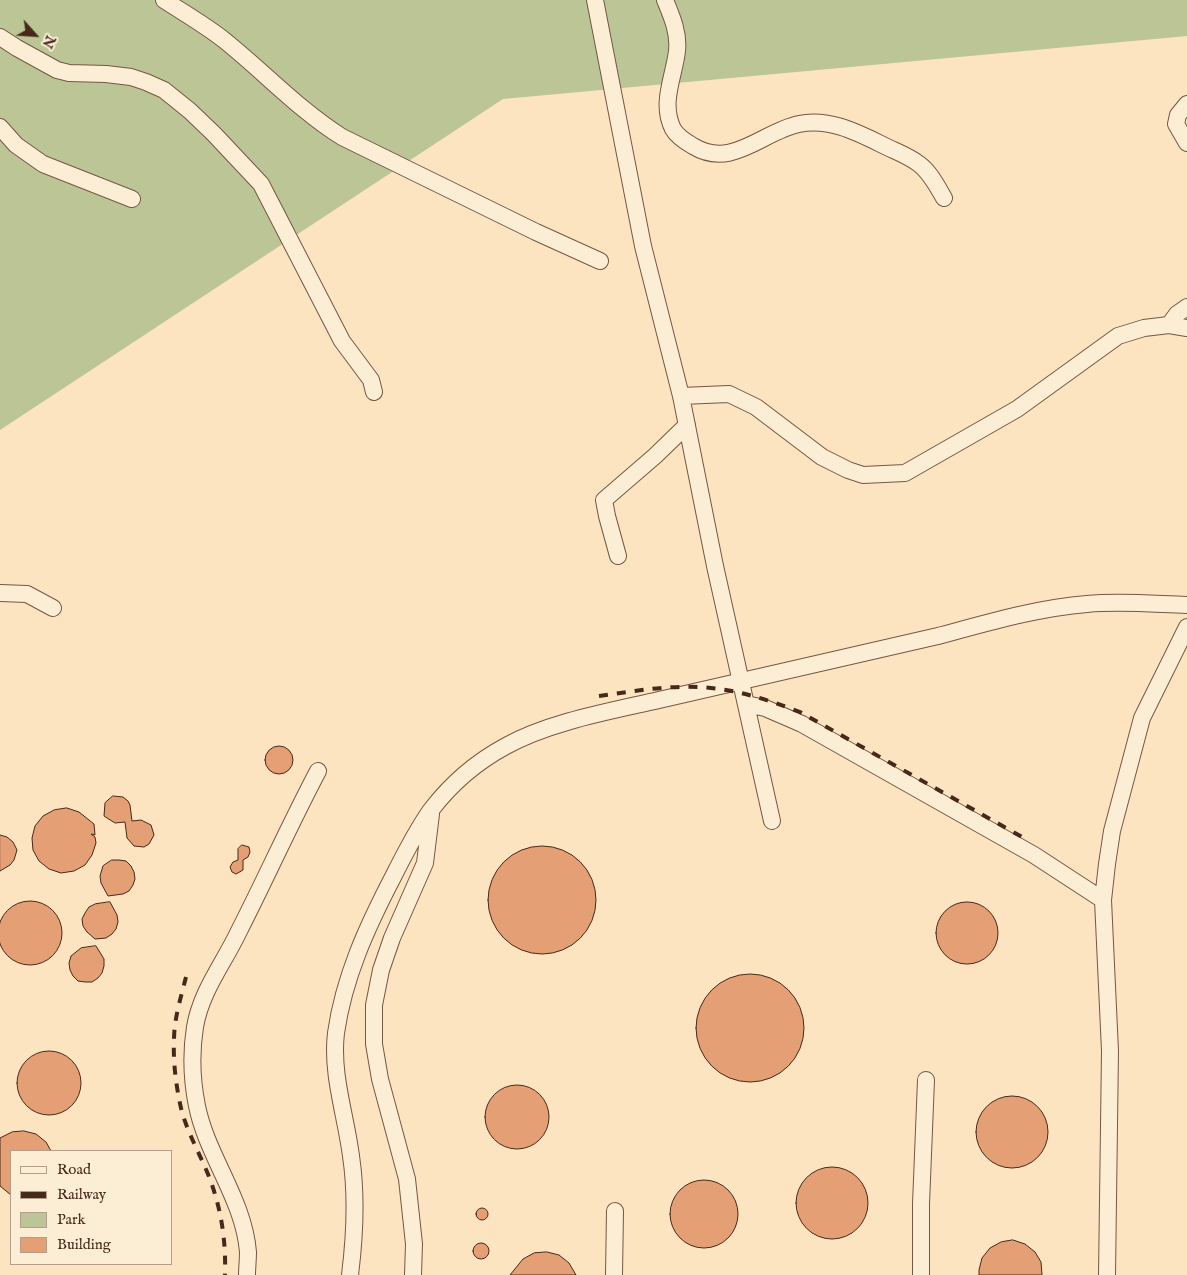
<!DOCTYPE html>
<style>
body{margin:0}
#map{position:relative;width:1187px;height:1275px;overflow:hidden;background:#fbe4bf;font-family:"IM FELL English",serif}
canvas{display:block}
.legend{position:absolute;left:10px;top:1150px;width:162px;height:115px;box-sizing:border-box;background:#fcedd5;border:1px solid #b49e8b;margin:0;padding:6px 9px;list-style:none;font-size:15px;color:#48281b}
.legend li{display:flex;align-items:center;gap:10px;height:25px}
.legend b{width:25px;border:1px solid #b49e8b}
.north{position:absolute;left:10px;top:10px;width:50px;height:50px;-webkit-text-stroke:4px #fcedd5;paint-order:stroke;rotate:116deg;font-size:14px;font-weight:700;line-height:20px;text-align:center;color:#48281b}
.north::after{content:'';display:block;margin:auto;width:18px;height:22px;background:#48281b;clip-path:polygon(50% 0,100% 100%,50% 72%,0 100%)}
</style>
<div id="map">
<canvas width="1187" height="1275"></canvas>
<ul class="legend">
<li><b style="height:6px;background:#fcedd5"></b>Road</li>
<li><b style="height:6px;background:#48281b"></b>Railway</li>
<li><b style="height:14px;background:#bbc595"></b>Park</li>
<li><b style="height:14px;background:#e59f75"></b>Building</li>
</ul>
<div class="north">N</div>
</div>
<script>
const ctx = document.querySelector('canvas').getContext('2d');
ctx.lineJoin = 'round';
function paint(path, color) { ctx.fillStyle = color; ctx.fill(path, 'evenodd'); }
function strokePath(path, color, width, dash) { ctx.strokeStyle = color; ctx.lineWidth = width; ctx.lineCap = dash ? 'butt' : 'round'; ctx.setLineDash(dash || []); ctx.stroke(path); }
paint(new Path2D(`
 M0,0H1187V36L503,99L0,430Z`), '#bbc595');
const building = new Path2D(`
 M265 760a14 14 0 1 1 28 0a14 14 0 1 1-28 0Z
 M113,796L123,797L128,801L130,805L132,821L141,820L151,825L154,835L149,844L144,847L134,846L127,838L125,822L115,823L104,816L105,803Z
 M67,808L79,812L94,824L95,835L91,834L95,837L96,843L92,855L85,865L74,871L61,873L49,869L39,861L33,850L32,838L35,826L43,816L54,810Z
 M0,835L7,837L13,842L17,850L14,860L10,865L0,871Z
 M242,845L249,847L250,852L248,857L243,860V870L236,874L232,872L230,867L233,862L238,860V849Z
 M488 900a54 54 0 1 1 108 0a54 54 0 1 1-108 0Z
 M112,860H119L126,861L131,866L134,872L135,879L133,885L129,891L123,894L108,896L101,883L100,876L103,866Z
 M-2 933a32 32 0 1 1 64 0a32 32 0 1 1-64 0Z
 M110,902L117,915L118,922L116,929L112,934L106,938L95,939L87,932L83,926L82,919L85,913L89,907L95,904Z
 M936 933a31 31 0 1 1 62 0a31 31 0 1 1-62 0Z
 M96,946L104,959V966L102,973L98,978L92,982H85L78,981L73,976L70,970L69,963L71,956L81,948Z
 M696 1028a54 54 0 1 1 108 0a54 54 0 1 1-108 0Z
 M17 1083a32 32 0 1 1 64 0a32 32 0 1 1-64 0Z
 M485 1117a32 32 0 1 1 64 0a32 32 0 1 1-64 0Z
 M976 1132a36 36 0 1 1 72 0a36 36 0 1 1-72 0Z
 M24,1131L36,1134L46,1142L51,1151H11V1195L0,1186V1138L12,1132Z
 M796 1203a36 36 0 1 1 72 0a36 36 0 1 1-72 0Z
 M670 1214a34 34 0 1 1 68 0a34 34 0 1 1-68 0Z
 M476 1214a6 6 0 1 1 12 0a6 6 0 1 1-12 0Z
 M1013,1240L1025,1244L1035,1252L1041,1262L1042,1275H979V1270L982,1258L990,1248L1001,1242Z
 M473 1251a8 8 0 1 1 16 0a8 8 0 1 1-16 0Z
 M547,1252L559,1255L569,1263L576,1275H510L523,1259L534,1253Z`);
paint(building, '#e59f75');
strokePath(building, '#48281b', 1);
const minor = new Path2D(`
 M164,0C184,13 205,25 224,40C264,72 299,110 342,137L536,232L600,261
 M595,0L643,246L681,396L715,566L772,821
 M665,0C672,17 679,33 677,51C674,77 660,103 673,129C677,136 686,142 693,146C732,170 763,131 799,124C831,117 862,135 889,148C900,153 910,157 919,164C930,172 937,186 944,198
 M0,37L17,48L57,70L69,73L106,74L131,77L146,82L164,90L190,111L214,134L261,184L342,341L371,380L374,392
 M1187,104L1178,115L1176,124L1187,143
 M0,127L16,145L43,164L132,199
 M1169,325L1177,314L1187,307
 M681,396L729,394L756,407L822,457L848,470L863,475L905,473L1017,409L1118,336L1144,328L1169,325L1187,328
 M618,556L607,516L604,500L655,456L687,425
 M0,593L27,594L53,608
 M746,704L765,708L802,724L1034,855L1103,900
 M247,1275C247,1268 248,1260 248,1252C244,1200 207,1156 197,1106C192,1081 191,1052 195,1027C201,991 224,963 239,931C266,878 290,824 318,771
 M350,1275C355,1235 357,1196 351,1156C346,1116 331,1074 336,1033C344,977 367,927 393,877C404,855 416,831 431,810C451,784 478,761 506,746C549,722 611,711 659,700C752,678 845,657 938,636C987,623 1037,608 1087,604C1120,601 1154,604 1187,605
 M413,1275L414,1244L407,1179L380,1079L374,1044V1005L381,970L392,938L425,863L431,814
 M614,1275L615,1211
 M921,1275V1204L926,1080
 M1107,1275L1110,1051L1103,900L1107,864L1112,831L1142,718L1187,627`);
strokePath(minor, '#755744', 18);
strokePath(minor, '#fcedd5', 16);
strokePath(new Path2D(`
 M599,696C636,691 673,684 711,688C742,691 771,701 800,712L1022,837
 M186,977C181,997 174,1019 174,1040C173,1062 176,1086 181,1108C187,1133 202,1157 211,1182C222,1213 226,1243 225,1275`), '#48281b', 4, [9, 9]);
</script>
